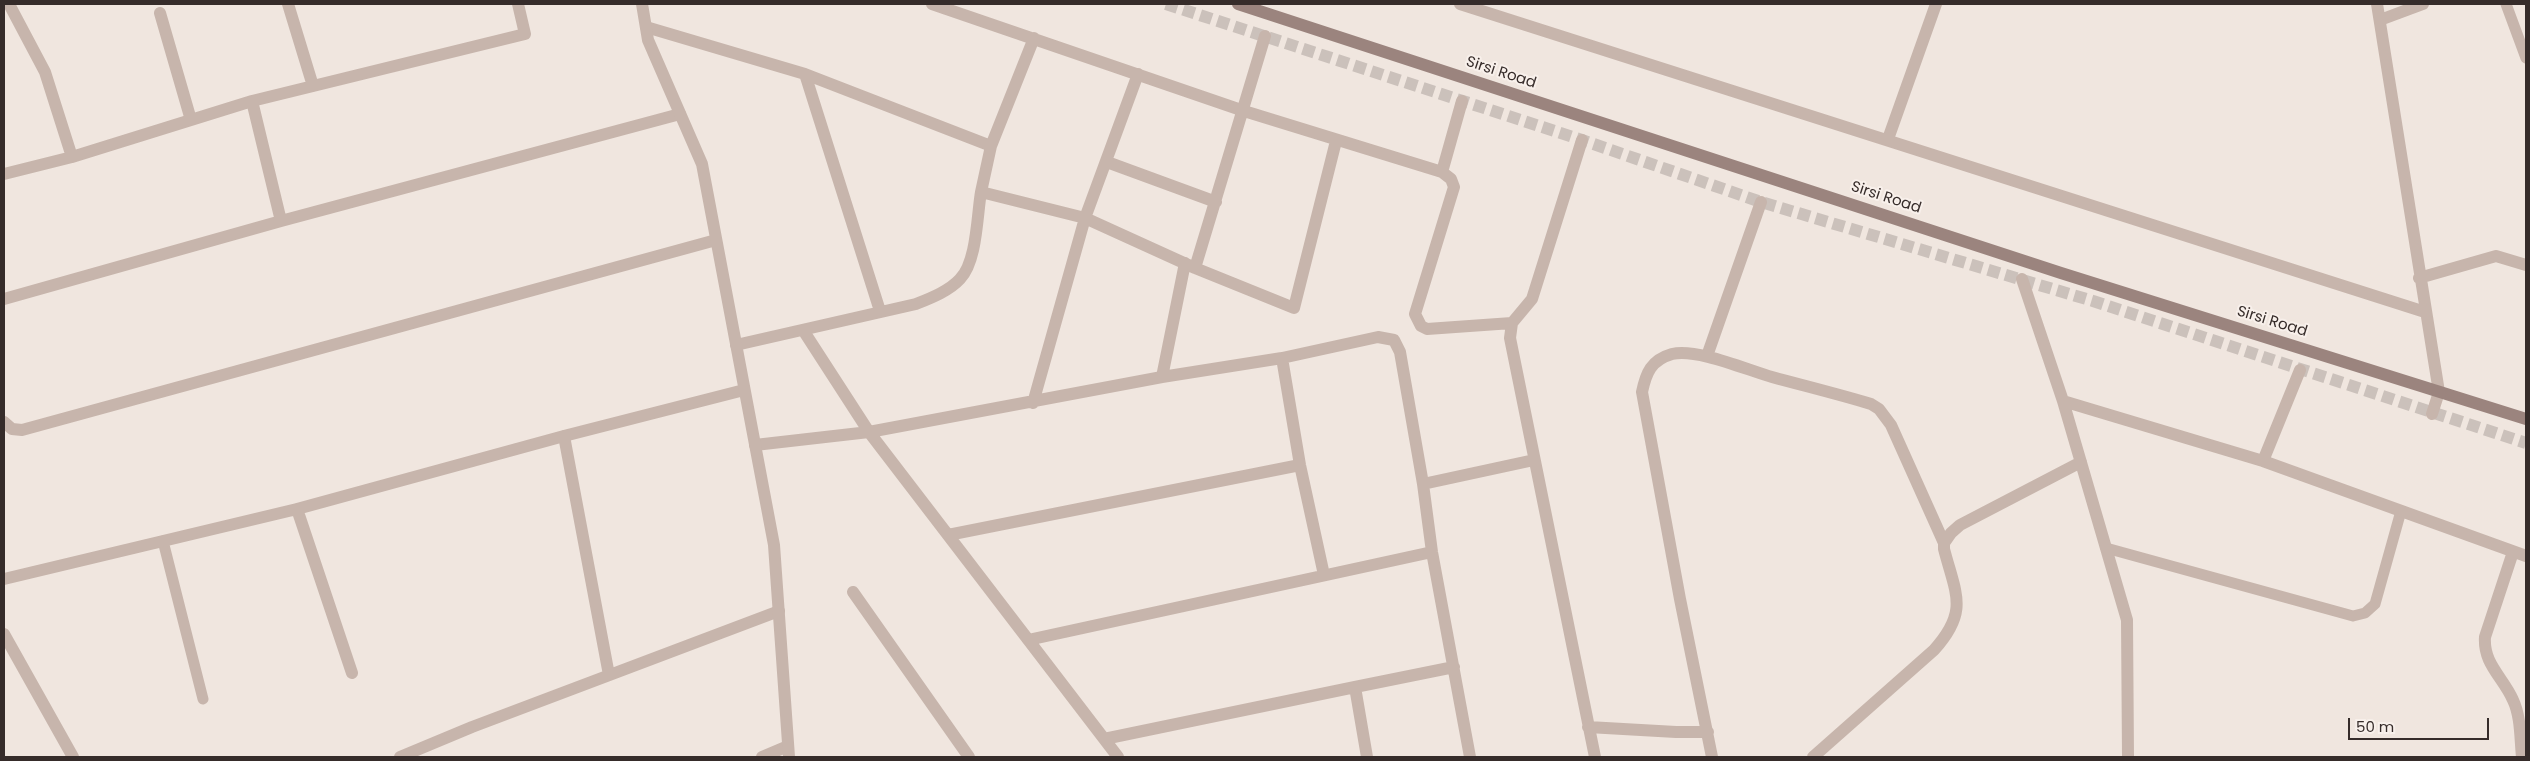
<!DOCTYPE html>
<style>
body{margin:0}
#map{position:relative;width:2530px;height:761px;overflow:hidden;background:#f0e6df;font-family:Poppins,sans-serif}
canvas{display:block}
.frame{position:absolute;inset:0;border:5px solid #362c2a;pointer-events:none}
.scale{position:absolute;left:2348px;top:718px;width:141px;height:22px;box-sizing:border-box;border:2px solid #362c2a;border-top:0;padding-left:6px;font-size:15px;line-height:18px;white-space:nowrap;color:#362c2a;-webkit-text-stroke:4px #f8f0eb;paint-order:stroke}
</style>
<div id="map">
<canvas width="2530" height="761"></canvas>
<div class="frame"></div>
<div class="scale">50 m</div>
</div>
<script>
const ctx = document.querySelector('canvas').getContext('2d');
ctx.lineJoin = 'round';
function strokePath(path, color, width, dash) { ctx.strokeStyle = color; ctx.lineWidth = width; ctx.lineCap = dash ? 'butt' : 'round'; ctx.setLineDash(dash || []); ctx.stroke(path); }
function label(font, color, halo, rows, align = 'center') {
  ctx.font = font + ' Poppins,sans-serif'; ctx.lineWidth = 4; ctx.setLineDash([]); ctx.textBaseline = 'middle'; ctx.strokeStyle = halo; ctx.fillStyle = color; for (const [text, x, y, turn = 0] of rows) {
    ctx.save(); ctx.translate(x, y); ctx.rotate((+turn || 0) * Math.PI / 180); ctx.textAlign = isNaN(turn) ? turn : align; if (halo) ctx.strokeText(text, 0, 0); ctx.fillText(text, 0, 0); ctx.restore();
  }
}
strokePath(new Path2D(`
 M1166,4L1582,140L1761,202L2093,301L2526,443`), '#cbc1bb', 12, [12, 6]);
strokePath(new Path2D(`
 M2506,4L2526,58
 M163,541L203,699
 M2106,548L2353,616L2365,613L2375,604L2401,511`), '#c7b5ac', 11);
strokePath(new Path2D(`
 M9,4L45,72L72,157
 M288,4L313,86
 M932,4L1244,111L1442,172L1462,101
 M1460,4L2425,312
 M2377,4L2439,392L2432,414
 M160,13L191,120
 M2380,20L2423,4
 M646,27L805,74L991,146
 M1034,38L991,146L981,192L1085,218L1195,268L1294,308L1336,141
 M805,74L880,311
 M252,101L281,221
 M1888,139L1936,4
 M1582,140L1532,299L1512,323L1510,338L1595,757
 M1107,162L1216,202
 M1442,172L1451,179L1454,187L1415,314L1421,326L1427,329L1512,323
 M4,174L72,157L252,101L525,34L518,4
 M1195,268L1265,36
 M2419,278L2496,256L2526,265
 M2022,279L2063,401L2127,620L2128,757
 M4,299L281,221L680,114
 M803,330L869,432L1118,757
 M736,345L916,304C931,298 949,291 960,279C977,262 977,215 981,192
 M1707,356L1761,202
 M1282,358L1300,465L1324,575
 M1162,377L1185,263
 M2063,401L2263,461L2526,556
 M1033,403L1085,218L1138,74
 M4,422L12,429L22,430L716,240
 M564,436L609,675
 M755,445L869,432L1162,377L1282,358L1378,337L1394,340L1400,352L1423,484L1432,552L1470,757
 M2263,461L2300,370
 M1423,484L1534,460
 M297,509L352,673
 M948,535L1300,465
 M2513,552L2485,637C2483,664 2503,677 2513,700C2521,717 2520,738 2522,757
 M4,579L297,509L564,436L744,390
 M853,592L969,757
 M4,634L73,757
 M1028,640L1432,552
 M1355,687L1454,667
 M1588,727L1676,732H1708
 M1104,739L1355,687L1367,757
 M400,757L472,727L779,611
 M762,757L788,746
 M1712,757L1680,599L1642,392C1646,373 1651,360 1672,354C1697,348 1747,370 1772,377C1805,386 1838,394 1871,404L1879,409L1891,425L1944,543
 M1813,757L1934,650C1969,611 1956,595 1944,549V543L1951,533L1960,525L2081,462`), '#c7b5ac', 12);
strokePath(new Path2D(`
 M642,4L648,40L702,164L774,545L789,757`), '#c7b5ac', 12);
strokePath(new Path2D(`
 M1238,4L2061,273L2526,419`), '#9b847e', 12);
label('15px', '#362c2a', '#f8f0eb', [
 ["Sirsi Road",1501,73,18],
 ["Sirsi Road",1886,198,18],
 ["Sirsi Road",2272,322,17]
]);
</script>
